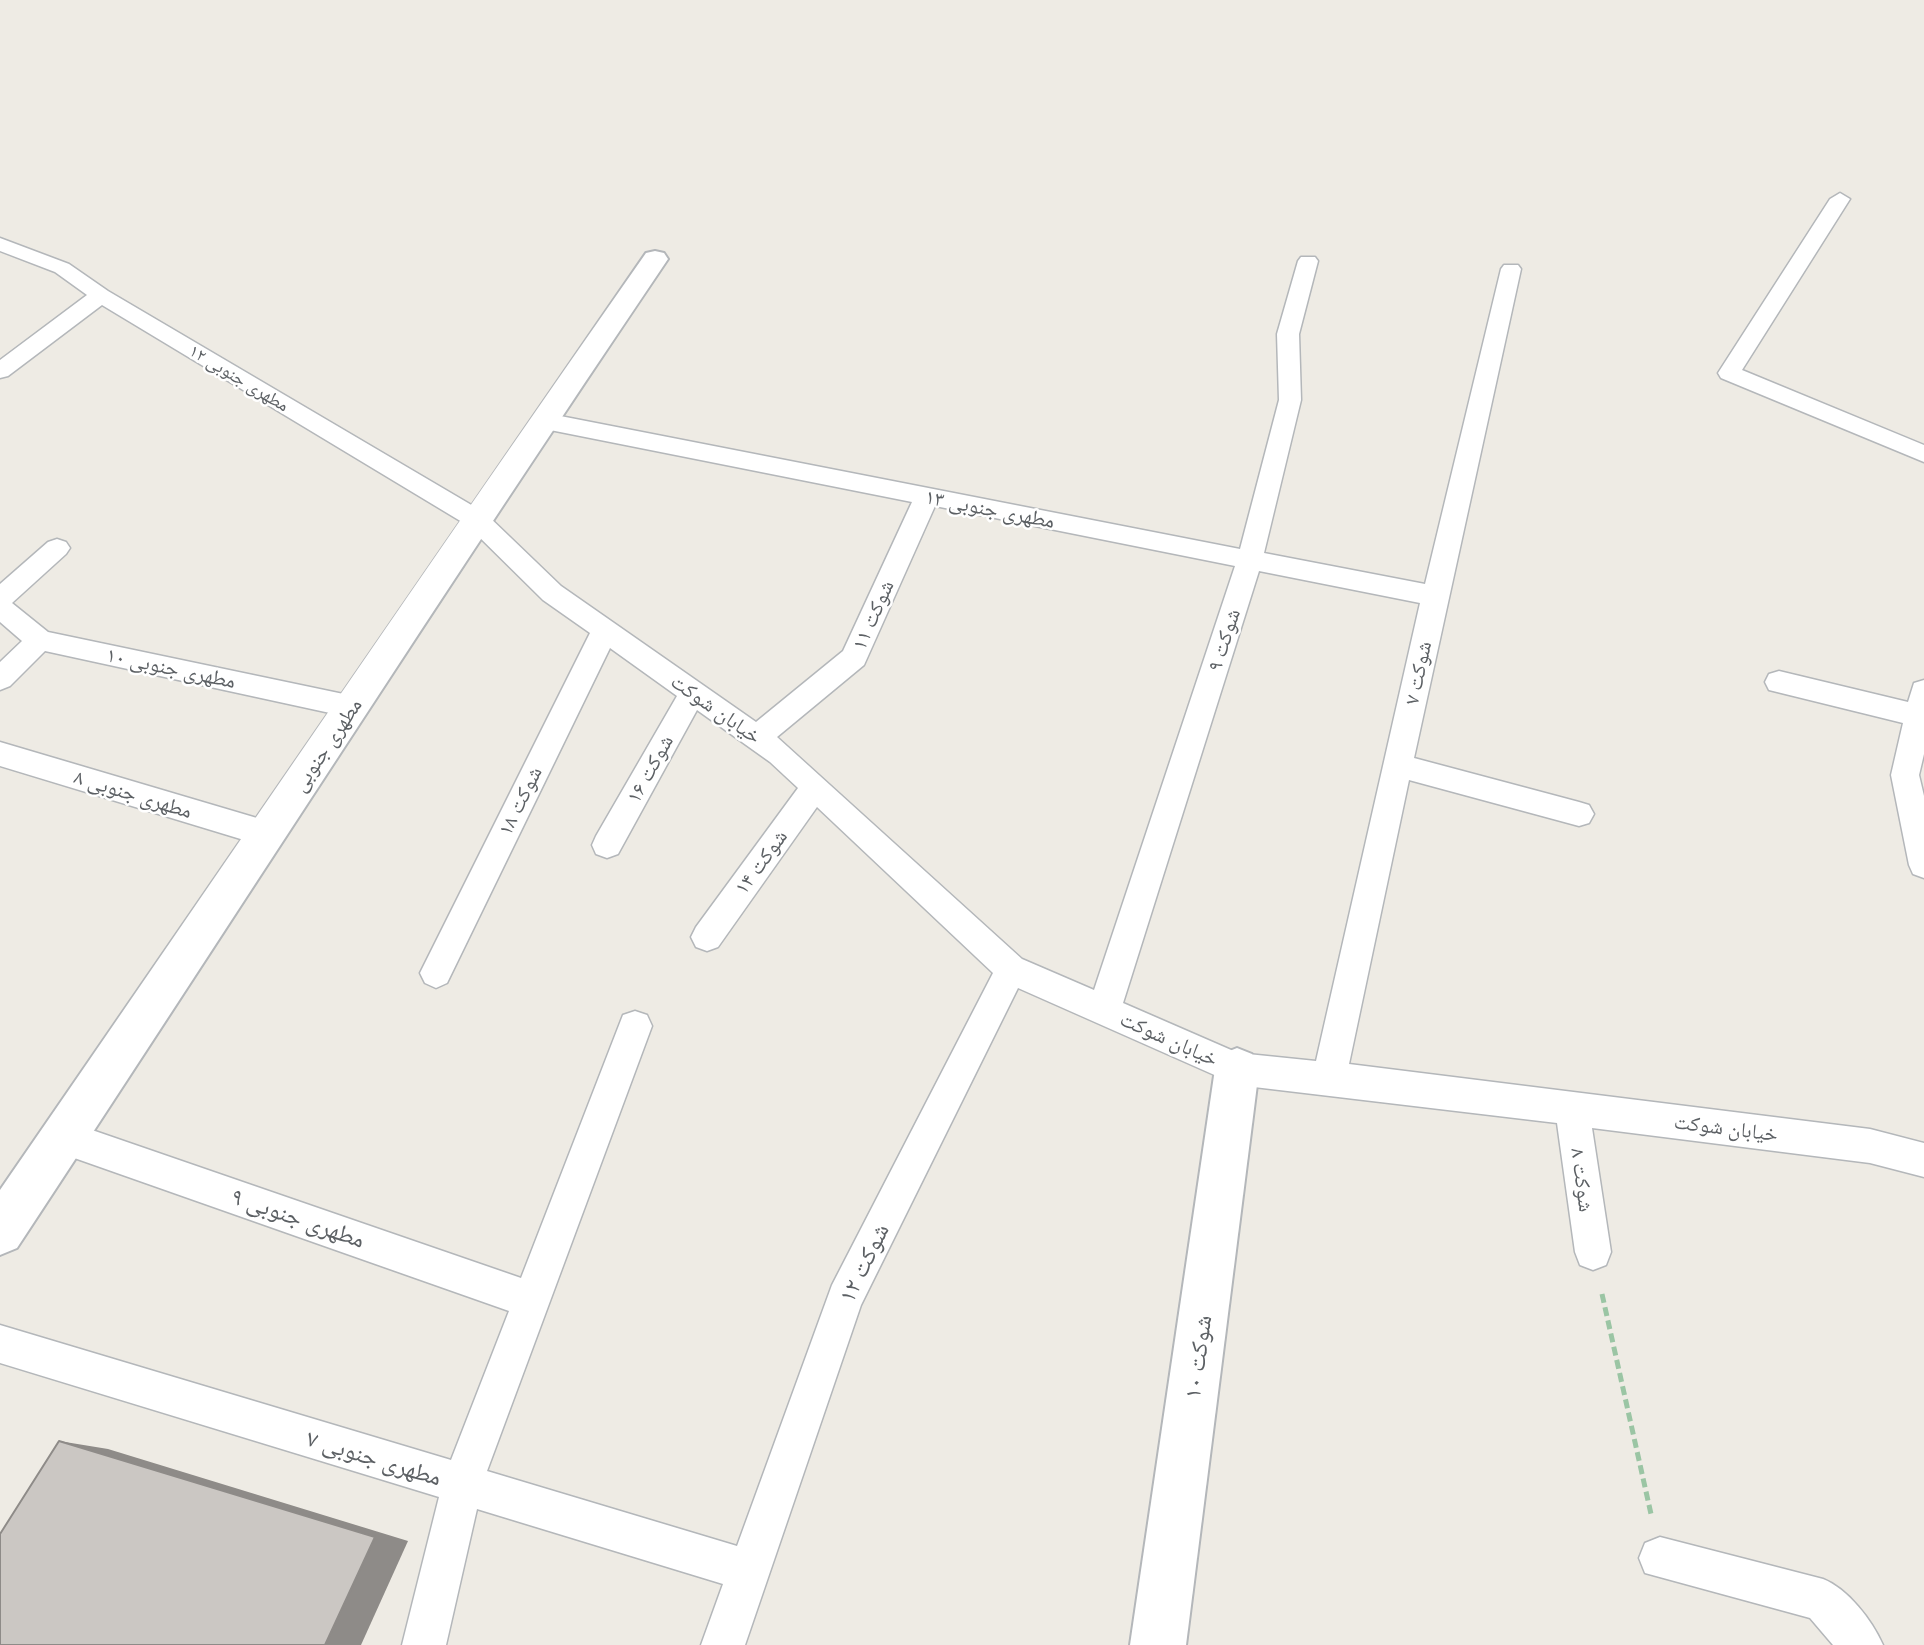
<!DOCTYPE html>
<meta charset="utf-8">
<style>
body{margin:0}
canvas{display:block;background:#eeebe4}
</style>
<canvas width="1924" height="1645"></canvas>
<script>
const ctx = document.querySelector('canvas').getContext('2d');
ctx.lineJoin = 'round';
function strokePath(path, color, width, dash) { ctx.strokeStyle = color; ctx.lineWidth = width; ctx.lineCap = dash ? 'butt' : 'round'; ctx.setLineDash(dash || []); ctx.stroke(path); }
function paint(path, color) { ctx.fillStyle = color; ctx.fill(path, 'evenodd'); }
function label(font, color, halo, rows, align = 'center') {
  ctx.font = font + ' Lato,"Noto Naskh Arabic",sans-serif'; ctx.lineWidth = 5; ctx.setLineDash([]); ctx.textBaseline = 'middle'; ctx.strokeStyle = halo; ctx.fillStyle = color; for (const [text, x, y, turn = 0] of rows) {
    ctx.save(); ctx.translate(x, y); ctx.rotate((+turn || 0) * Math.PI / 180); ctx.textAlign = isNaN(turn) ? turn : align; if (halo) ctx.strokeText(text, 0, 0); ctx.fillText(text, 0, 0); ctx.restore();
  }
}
const service = new Path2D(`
 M1840,193L1850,199L1742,370L1924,445V462L1721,378L1718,373L1830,199Z
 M0,238L69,264L108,291L485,513L561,586L756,722L843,651L912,502L545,429L537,426L533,421L537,416L545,413L1240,549L1279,400L1277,334L1298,261L1301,257H1315L1318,261L1299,334L1301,400L1264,553L1425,584L1501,269L1504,265H1518L1521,269L1414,758L1579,802L1589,805L1594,814L1589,823L1579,826L1409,780L1349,1064L1870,1129L1924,1143V1177L1870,1163L1592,1128L1611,1252L1606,1265L1593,1270L1580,1265L1575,1252L1557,1123L1237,1085L1018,988L861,1305L745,1645H701L723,1584L477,1509L446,1645H402L439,1497L0,1363V1325L451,1460L509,1311L63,1154L51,1149L46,1137L51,1125L63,1120L521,1278L623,1015L635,1011L647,1015L652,1026L487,1471L737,1546L832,1285L993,973L817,807L718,947L707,951L696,947L691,937L696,927L798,788L770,762L697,710L618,854L607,858L596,854L592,845L596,836L677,696L610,648L447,983L436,988L425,983L420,973L590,633L543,600L467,525L102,305L8,376L0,378V360L87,295L55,272L0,251ZM935,506L1235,566L1094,990L1022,959L777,737L864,665ZM1259,571L1420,603L1316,1061L1238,1053L1123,1003Z
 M57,539L66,542L70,548L66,554L12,603L48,632L353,696L363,699L367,707L363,715L353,718L45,651L10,686L0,690V662L22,641L0,622V584L48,542Z
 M1779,671L1908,702L1914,683L1924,680V754L1919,775L1924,796V878L1913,874L1909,865L1891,775L1903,723L1769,690L1765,682L1769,674Z
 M0,742L267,821L278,825L282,834L278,843L267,847L0,766Z
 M1660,1537L1823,1579C1848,1589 1872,1620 1883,1645H1833L1810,1618L1645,1573L1639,1558L1645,1543Z`);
const minor = new Path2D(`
 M1237,1048L1252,1054L1259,1069L1186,1645H1130L1215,1069L1222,1054Z`);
const tertiary = new Path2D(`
 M655,251L664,253L668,259C447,586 234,918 17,1248L0,1255V1190C215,878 428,564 646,253Z`);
strokePath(service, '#b4b7ba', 3);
strokePath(minor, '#b4b7ba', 4);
strokePath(tertiary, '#b4b7ba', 4);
strokePath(new Path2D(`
 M1602,1294L1651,1514`), '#9bc5a4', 5, [9, 4.5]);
paint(service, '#fff');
paint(minor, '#fff');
paint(tertiary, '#fff');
paint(new Path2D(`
 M59,1441L108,1449L408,1541L361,1645H325Z`), '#8e8b88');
const building = new Path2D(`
 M59,1441L375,1537L325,1645H0V1534Z`);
paint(building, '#cbc7c3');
strokePath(building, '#8e8b88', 2);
label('18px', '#5c6064', '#fff', [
 ["مطهری جنوبی ۱۲",239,378,31]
]);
label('21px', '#5c6064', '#fff', [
 ["مطهری جنوبی ۱۳",990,509,11],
 ["شوکت ۱۱",873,615,-66],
 ["شوکت ۹",1224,640,-72],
 ["مطهری جنوبی ۱۰",171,668,12],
 ["شوکت ۷",1418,673,-78],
 ["خیابان شوکت",716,709,35],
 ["مطهری جنوبی",327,745,-56],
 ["شوکت ۱۶",650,769,-61],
 ["مطهری جنوبی ۸",133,794,17],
 ["شوکت ۱۸",520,801,-64],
 ["شوکت ۱۴",761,862,-54],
 ["خیابان شوکت",1169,1039,24],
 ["خیابان شوکت",1726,1128,7],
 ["شوکت ۸",1582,1180,82]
]);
label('24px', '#5c6064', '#fff', [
 ["مطهری جنوبی ۹",298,1218,19],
 ["شوکت ۱۲",864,1263,-64],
 ["شوکت ۱۰",1198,1357,-82],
 ["مطهری جنوبی ۷",374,1458,17]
]);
</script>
